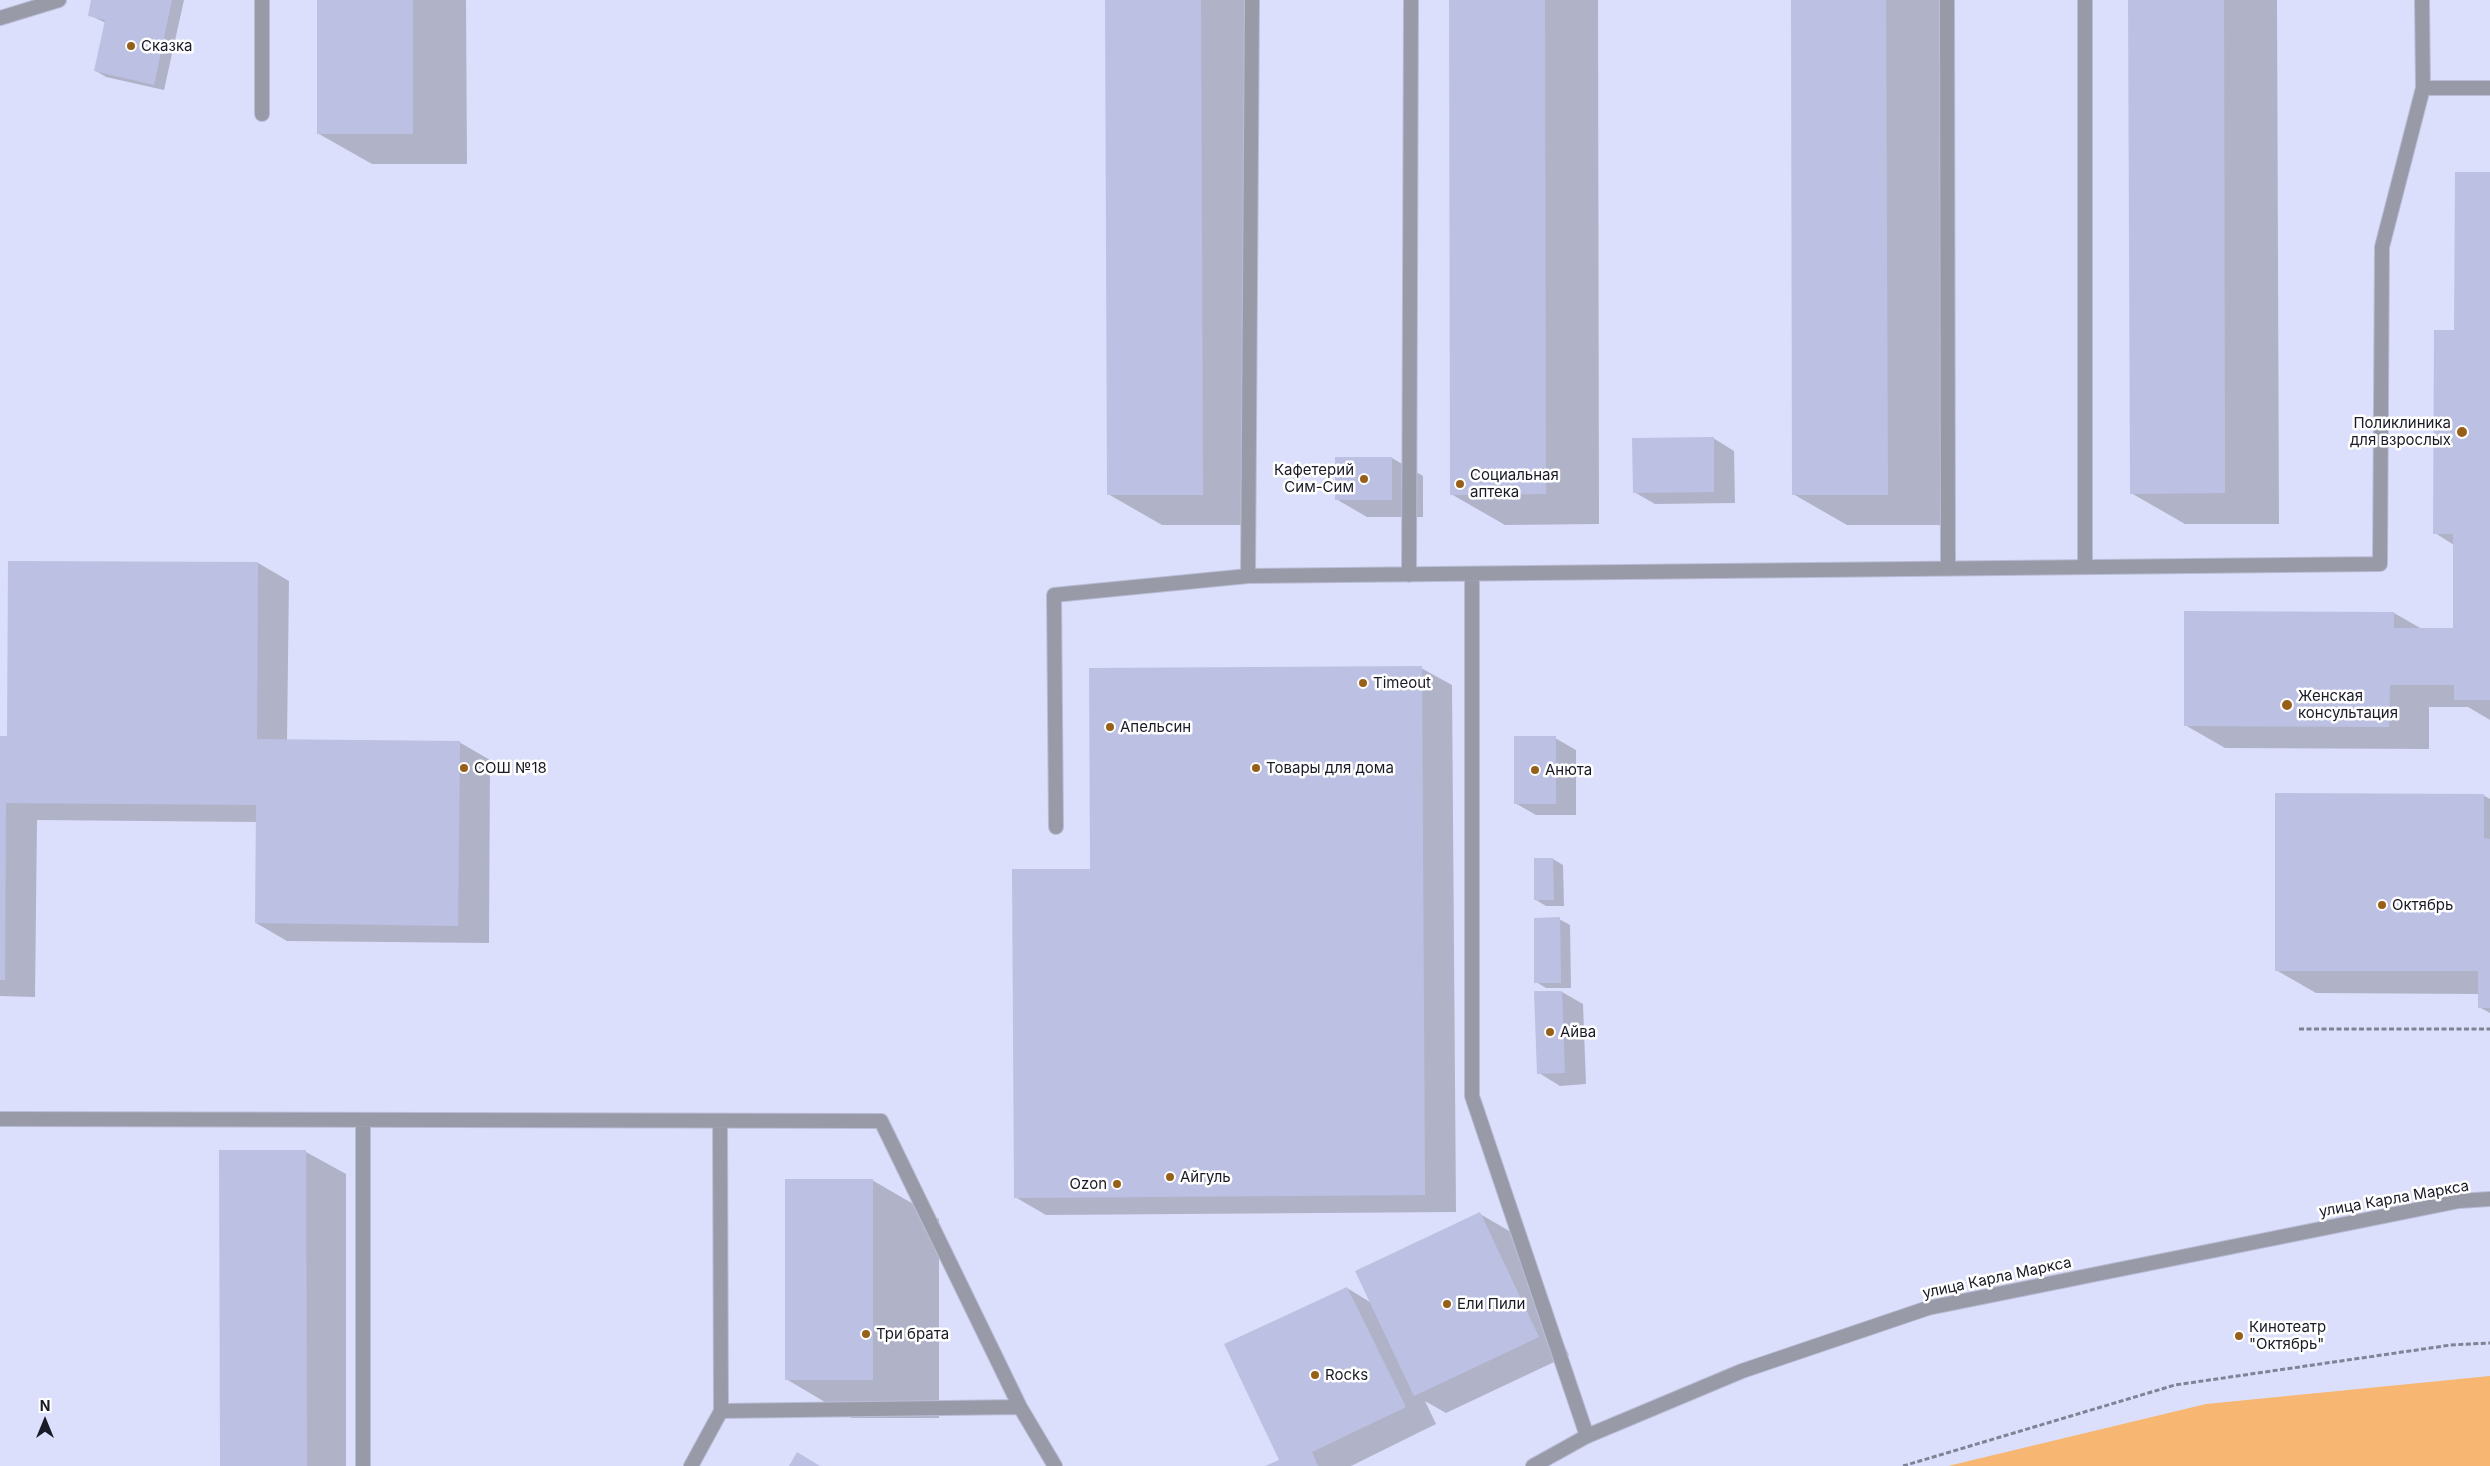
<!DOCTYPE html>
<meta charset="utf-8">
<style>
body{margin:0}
#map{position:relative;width:2490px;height:1466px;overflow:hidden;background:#dcdffb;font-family:Inter,sans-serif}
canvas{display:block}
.north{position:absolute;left:20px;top:1396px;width:50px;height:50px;-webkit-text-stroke:4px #fff;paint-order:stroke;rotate:0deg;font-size:14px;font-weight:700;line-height:20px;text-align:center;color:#191a26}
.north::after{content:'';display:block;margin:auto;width:18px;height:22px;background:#191a26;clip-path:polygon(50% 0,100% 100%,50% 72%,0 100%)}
</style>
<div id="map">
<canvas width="2490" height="1466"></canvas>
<div class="north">N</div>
</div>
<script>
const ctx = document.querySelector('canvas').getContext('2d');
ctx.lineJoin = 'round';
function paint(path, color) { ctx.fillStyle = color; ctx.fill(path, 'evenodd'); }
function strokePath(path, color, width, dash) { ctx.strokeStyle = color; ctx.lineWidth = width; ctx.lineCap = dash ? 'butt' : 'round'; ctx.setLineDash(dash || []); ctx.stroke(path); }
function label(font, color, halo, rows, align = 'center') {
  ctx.font = font + ' Inter,sans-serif'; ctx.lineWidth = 5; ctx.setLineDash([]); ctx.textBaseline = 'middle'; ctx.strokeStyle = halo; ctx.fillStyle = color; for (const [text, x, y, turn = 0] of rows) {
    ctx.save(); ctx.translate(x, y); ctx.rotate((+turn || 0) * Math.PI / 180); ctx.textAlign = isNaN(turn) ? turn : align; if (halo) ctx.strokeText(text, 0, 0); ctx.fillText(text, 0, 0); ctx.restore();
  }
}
paint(new Path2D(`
 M2490,1376V1466H1948L2206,1404Z`), '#f7b772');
paint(new Path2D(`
 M93,0H184L164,90L106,77L96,71L106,23L89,15Z
 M318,0H466L467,164H372L319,134Z
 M1107,0H1254L1256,525H1162L1108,494Z
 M1450,0H1598L1599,524L1505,525L1451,494Z
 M1792,0H1940L1941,525H1847L1793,494Z
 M2130,0H2277L2279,524H2185L2131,493Z
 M2490,173V720L2468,707H2429V749L2225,748L2185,725L2394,613L2422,629H2454V545L2435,533L2455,331Z
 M1713,438L1734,451L1735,503L1655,504L1634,492Z
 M1336,458H1392L1423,476V517H1367L1336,499Z
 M258,563L289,581L287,741L459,742L490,760L489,943L287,941L256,923L257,822L37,820L35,997L0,996V738H8Z
 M1421,668L1452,685L1456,1212L1046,1215L1015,1197Z
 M1555,738L1576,750V815H1536L1515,803Z
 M2483,795L2490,799V1013L2479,1007V994L2316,993L2276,970Z
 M1553,859L1563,865L1564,906H1546L1536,900Z
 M1559,919L1570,925L1571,988H1546L1536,982Z
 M1562,992L1583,1004L1586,1084L1560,1086L1539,1073Z
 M220,1152H306L346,1174V1466H221Z
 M872,1180L939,1219V1418H852L786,1379Z
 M1480,1214L1511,1232L1569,1355L1446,1413L1425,1401L1436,1424L1351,1466H1268L1280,1460L1347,1288L1370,1302Z`), '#0003');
paint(new Path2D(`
 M91,0H172L154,85L94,71L105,20L88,16Z
 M317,0H413V134H317Z
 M1105,0H1201L1203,495H1107Z
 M1449,0H1545L1546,494L1450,495Z
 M1791,0H1886L1888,495H1792Z
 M2128,0H2224L2225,493L2130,494Z
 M2455,172H2490V700H2454V685H2390L2389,727L2184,726V611L2394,612V628H2453V534H2433L2434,330H2454Z
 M1714,437V492L1633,493L1632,438Z
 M1335,457H1392V500H1335Z
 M8,561L258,562L257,739L460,741L458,926L255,923L256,805L6,803L5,980H0V736H7Z
 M1422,666L1425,1195L1014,1198L1012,869H1090L1089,668Z
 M1514,736H1556V804H1514Z
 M2275,793L2484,794V838L2490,839V1008H2478V971H2275Z
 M1534,858H1553L1554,900H1534Z
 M1560,917L1561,983H1534V918Z
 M1534,991H1562L1565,1073L1537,1074Z
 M219,1150H306L307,1466H220Z
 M785,1179H873V1380H785Z
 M1480,1212L1539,1337L1414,1396L1355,1271Z
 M1347,1287L1406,1407L1312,1452L1318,1466H1265L1279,1460L1224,1344Z
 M797,1452L820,1466H789Z`), '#bcc0e2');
const service = new Path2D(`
 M1947,0L1948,569
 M2422,0L2423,88H2490
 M0,18L59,0
 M262,114V0
 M2085,567V0
 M1472,574V1096L1587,1436
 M1409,575L1411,0
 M1248,576L1252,0
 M1056,827L1054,595L1248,576L2380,564L2382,247L2423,88
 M0,1119L881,1121L1020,1407L1055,1466
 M363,1121V1466
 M720,1122L721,1411
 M691,1466L721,1411L1020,1407`);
const minor = new Path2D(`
 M1533,1466L1587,1436L1742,1371L1928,1308L2459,1201L2490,1199`);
strokePath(service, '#b9bcd5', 16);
strokePath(minor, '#b9bcd5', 16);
strokePath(new Path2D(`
 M2299,1029H2490
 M1903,1466L2175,1385L2451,1345L2490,1343`), '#808296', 3, [5, 2.5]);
strokePath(service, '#989aa8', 14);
strokePath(minor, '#989aa8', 14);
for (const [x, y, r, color] of [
 [131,46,5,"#976019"],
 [2462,432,6,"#976019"],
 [1364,479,5,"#976019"],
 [1460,484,5,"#976019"],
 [1363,683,5,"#976019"],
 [2287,705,6,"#976019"],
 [1110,727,5,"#976019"],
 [464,768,5,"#976019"],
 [1256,768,5,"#976019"],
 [1535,770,5,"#976019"],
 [2382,905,5,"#976019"],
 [1550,1032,5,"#976019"],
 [1170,1177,5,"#976019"],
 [1117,1184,5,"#976019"],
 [1447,1304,5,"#976019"],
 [866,1334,5,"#976019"],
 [2239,1336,5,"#976019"],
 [1315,1375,5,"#976019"]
]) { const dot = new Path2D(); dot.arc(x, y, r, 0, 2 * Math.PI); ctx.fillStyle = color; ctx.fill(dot); strokePath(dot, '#fff', 2); }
label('15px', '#191a26', '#fff', [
 ["Сказка",141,46],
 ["Поликлиника",2451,423,"right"],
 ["для взрослых",2451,440,"right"],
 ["Кафетерий",1354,470,"right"],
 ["Сим-Сим",1354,487,"right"],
 ["Социальная",1470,475],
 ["аптека",1470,492],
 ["Timeout",1373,683],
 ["Женская",2298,696],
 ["консультация",2298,713],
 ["Апельсин",1120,727],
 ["СОШ №18",474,768],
 ["Товары для дома",1266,768],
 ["Анюта",1545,770],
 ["Октябрь",2392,905],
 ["Айва",1560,1032],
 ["Айгуль",1180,1177],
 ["Ozon",1107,1184,"right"],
 ["Ели Пили",1457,1304],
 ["Кинотеатр",2249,1327],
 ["\"Октябрь\"",2249,1344],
 ["Три брата",876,1334],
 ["Rocks",1325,1375]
], 'left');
label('15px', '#191a26', '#fff', [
 ["улица Карла Маркса",2394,1199,-10],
 ["улица Карла Маркса",1997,1278,-12]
]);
</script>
